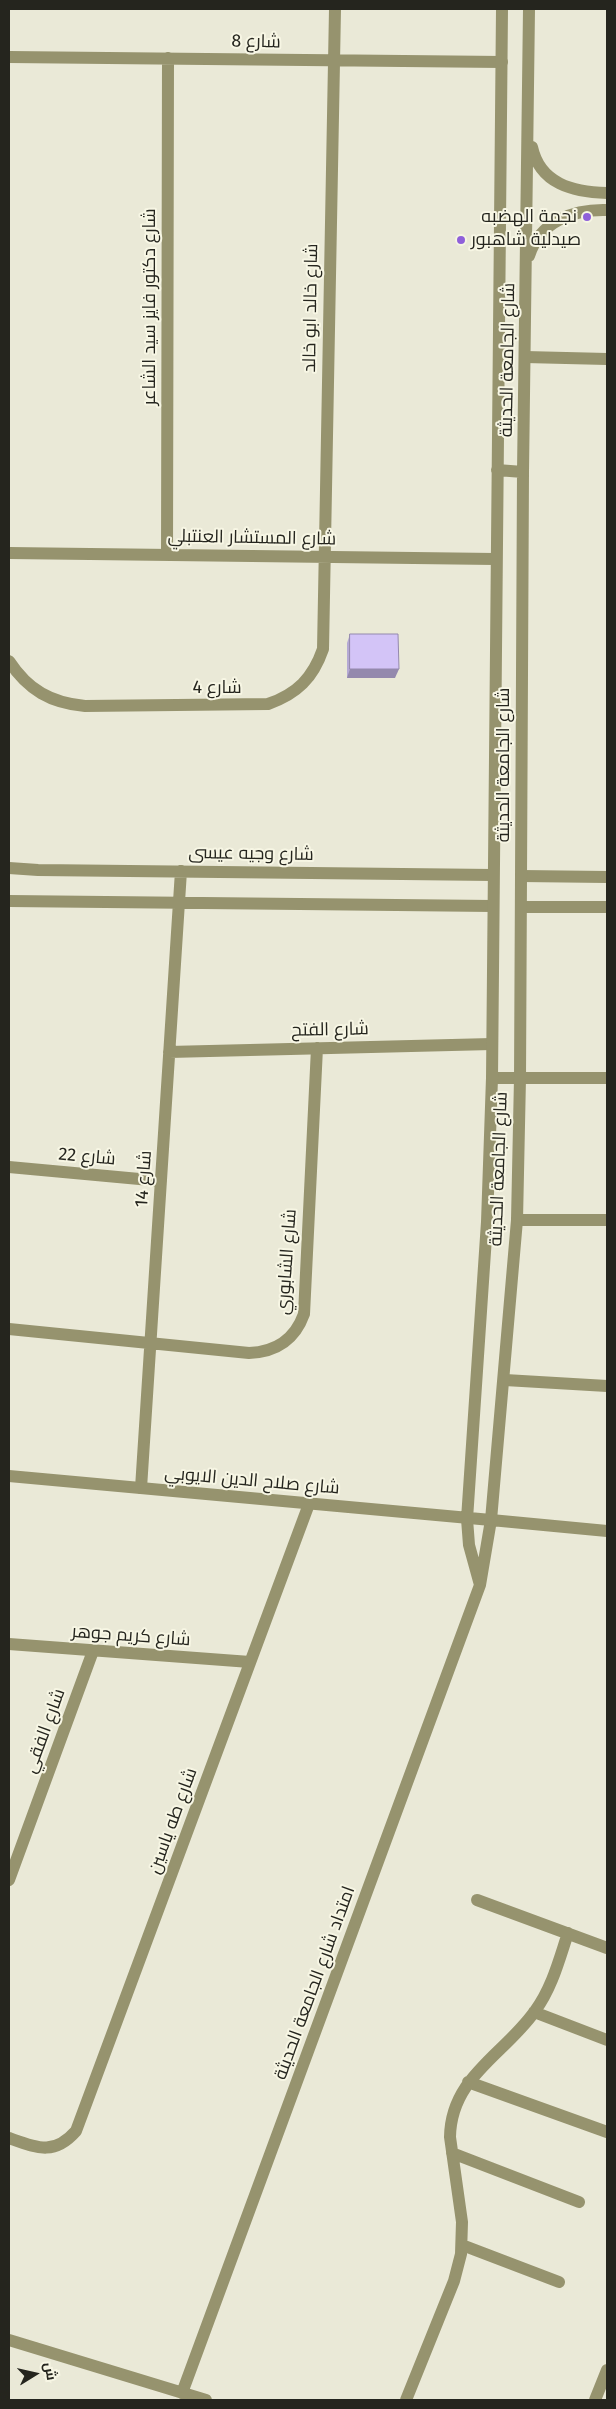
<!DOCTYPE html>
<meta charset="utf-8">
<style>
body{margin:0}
#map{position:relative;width:616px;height:2409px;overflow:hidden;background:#eae9d7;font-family:"Fira Sans",Cairo,sans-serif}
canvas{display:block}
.frame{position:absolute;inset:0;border:10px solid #25251e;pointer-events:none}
.north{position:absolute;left:10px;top:2349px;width:50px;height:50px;-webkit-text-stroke:4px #f7f6e4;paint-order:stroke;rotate:80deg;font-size:14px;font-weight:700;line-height:20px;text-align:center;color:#25251e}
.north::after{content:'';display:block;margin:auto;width:18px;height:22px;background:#25251e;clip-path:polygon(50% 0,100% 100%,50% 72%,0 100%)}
</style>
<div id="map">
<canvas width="616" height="2409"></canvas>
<div class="frame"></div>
<div class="north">ش</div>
</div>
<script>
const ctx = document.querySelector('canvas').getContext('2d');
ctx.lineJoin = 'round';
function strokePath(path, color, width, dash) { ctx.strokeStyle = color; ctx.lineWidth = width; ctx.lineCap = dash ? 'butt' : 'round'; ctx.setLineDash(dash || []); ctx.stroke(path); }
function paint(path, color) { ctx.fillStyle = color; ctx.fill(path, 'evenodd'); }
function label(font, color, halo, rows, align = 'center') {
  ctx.font = font + ' "Fira Sans",Cairo,sans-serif'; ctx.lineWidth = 4; ctx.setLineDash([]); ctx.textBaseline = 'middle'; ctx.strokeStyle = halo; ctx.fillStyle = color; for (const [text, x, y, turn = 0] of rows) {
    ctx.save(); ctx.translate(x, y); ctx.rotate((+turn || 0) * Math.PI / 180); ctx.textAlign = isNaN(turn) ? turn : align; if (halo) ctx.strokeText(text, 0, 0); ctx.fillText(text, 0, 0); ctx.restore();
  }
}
strokePath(new Path2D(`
 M9,57L502,62
 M525,357L607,359
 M9,553L495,559
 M167,555L168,58
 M9,661C28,690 51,703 85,706L268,704C297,694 313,678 323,649L335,9
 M9,868L38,870L493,875
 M521,876L607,877
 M9,901L493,906
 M521,907H607
 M169,1052L492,1044
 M492,1078H607
 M9,1167L161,1181
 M517,1220H607
 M9,1329L249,1353C276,1352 295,1339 304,1314L317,1048
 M505,1380L607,1386
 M141,1488L181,871
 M467,1519L469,1545L480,1585
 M9,1644L250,1662
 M9,1880L93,1651
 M477,1900L607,1948
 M534,2012L607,2040
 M468,2082L607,2132
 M9,2138C37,2148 54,2156 76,2131L309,1504
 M452,2153L579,2202
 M462,2245L559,2282
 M9,2340L206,2400
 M182,2393L480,1585L491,1520L607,1531
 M406,2400L454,2281L461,2254L462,2222L450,2137C451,2077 504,2055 535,2011C552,1988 559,1960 568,1933
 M595,2400L607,2370`), '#96936e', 12);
strokePath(new Path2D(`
 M532,147C540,184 573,192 607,193
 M529,256C540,221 574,209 607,210
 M497,470L523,472
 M9,1476L491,1520L517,1220L520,1078L523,472L529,9
 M467,1519L487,1222L492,1078L502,9`), '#96936e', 12);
paint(new Path2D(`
 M350,634L395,678H347V643Z`), '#b5a9d4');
paint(new Path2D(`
 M350,669H399L395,678H347Z`), '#9489ad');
const building = new Path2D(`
 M350,634H398L399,669H350Z`);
paint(building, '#d3c4f7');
strokePath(building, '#9489ad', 1);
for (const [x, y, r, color] of [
 [587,217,5,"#8f60da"],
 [461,240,5,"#8f60da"]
]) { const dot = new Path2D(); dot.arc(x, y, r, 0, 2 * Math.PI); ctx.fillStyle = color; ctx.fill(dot); strokePath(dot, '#f7f6e4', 2); }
label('18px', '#25251e', '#f7f6e4', [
 ["شارع 8",256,42,1],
 ["شارع دكتور فايز سيد الشاعر",150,307,-90],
 ["شارع خالد ابو خالد",311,308,-89],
 ["شارع الجامعة الحديثة",508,360,-89],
 ["شارع المستشار العنتبلي",252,538,1],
 ["شارع 4",217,688],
 ["شارع الجامعة الحديثة",504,765,-90],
 ["شارع وجيه عيسى",251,854,1],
 ["شارع الفتح",330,1030,-1],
 ["شارع 22",87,1157,5],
 ["شارع الجامعة الحديثة",499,1169,-88],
 ["شارع 14",144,1179,-86],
 ["شارع الشابوري",287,1262,-86],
 ["شارع صلاح الدين الايوبي",252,1481,5],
 ["شارع كريم جوهر",131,1636,4],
 ["شارع الفقي",45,1731,-70],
 ["شارع طه ياسين",173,1821,-70],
 ["امتداد شارع الجامعة الحديثة",315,1983,-70]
]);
label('18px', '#25251e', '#f7f6e4', [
 ["نجمة الهضبه",577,217],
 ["صيدلية شاهبور",471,240,"left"]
], 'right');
</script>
